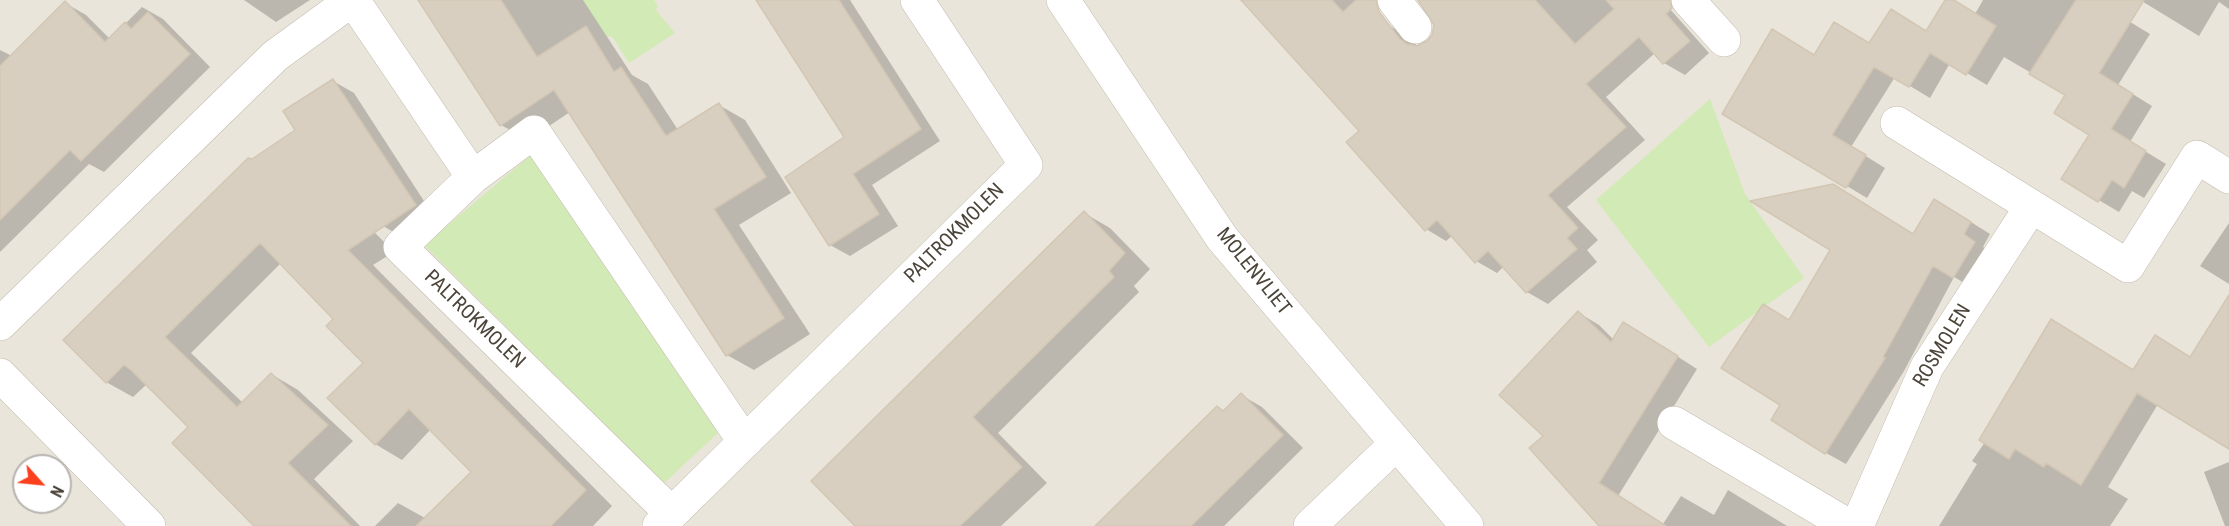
<!DOCTYPE html>
<style>
body{margin:0}
#map{position:relative;width:2229px;height:526px;overflow:hidden;background:#f6f3ec;font-family:"Roboto Condensed",sans-serif}
canvas{display:block}
.north{position:absolute;left:12px;top:454px;width:60px;height:60px;box-sizing:border-box;background:#fff;border:2px solid #b7b4b0;border-radius:50%;rotate:117deg;font-size:16px;font-weight:700;line-height:24px;text-align:center;color:#4b4439}
.north::after{content:'';display:block;margin:auto;width:21px;height:27px;background:#fc3f1d;clip-path:polygon(50% 0,100% 100%,50% 72%,0 100%)}
</style>
<div id="map">
<canvas width="2229" height="526"></canvas>
<div class="north">N</div>
</div>
<script>
const ctx = document.querySelector('canvas').getContext('2d');
ctx.lineJoin = 'round';
function paint(path, color) { ctx.fillStyle = color; ctx.fill(path, 'evenodd'); }
function strokePath(path, color, width, dash) { ctx.strokeStyle = color; ctx.lineWidth = width; ctx.lineCap = dash ? 'butt' : 'round'; ctx.setLineDash(dash || []); ctx.stroke(path); }
function label(font, color, halo, rows, align = 'center') {
  ctx.font = font + ' "Roboto Condensed",sans-serif'; ctx.lineWidth = 6; ctx.setLineDash([]); ctx.textBaseline = 'middle'; ctx.strokeStyle = halo; ctx.fillStyle = color; for (const [text, x, y, turn = 0] of rows) {
    ctx.save(); ctx.translate(x, y); ctx.rotate((+turn || 0) * Math.PI / 180); ctx.textAlign = isNaN(turn) ? turn : align; if (halo) ctx.strokeText(text, 0, 0); ctx.fillText(text, 0, 0); ctx.restore();
  }
}
paint(new Path2D(`
 M0,0H2229V526H0ZM24,466H60V502H24Z`), '#eae5da');
paint(new Path2D(`
 M583,0H654L658,6L656,10L675,33L629,63L612,36L607,37Z
 M1710,99L1745,194L1804,278L1709,347L1596,200Z
 M537,150L718,433L664,483L424,245Z`), '#d2eab5');
paint(new Path2D(`
 M244,0H310L276,22Z
 M420,0H583L632,75L648,84L678,130L719,105L745,120L791,193L739,225L810,334L754,370L727,355L570,112L528,140L501,125Z
 M757,0H850L940,141L872,185L898,226L850,256L830,245L846,137Z
 M1243,0H1360L1390,26L1410,38L1418,47L1427,43L1434,34L1435,25L1420,0H1662L1709,53L1685,75L1664,63L1655,53L1606,97L1645,140L1567,207L1598,240L1587,250L1597,262L1548,304L1527,292L1504,266L1497,273L1476,261L1453,235L1446,241L1426,229L1361,132Z
 M1947,0L1975,14L1983,0H2094L2150,34L2118,85L2152,106L2130,142L2166,164L2144,198L2132,191L2119,212L2063,179L2091,134L2067,94L2004,57L1987,85L1950,63L1930,98L1895,77L1851,147L1885,168L1867,198L1724,113L1815,56L1927,32Z
 M2140,0H2229V9L2219,2L2199,36Z
 M65,3L86,15L110,39L142,7L163,19L210,67L104,172L89,164L0,252V50L12,56Z
 M333,81L354,93L435,218L404,238L383,226Z
 M303,160L394,252L373,265L612,506L593,526H461L473,472L431,429L402,460L375,444L365,363L335,319L281,263L191,353L243,403L271,374L298,390L353,441L314,479L360,526H256L190,427L147,384L133,397L106,382Z
 M1955,212L1990,234L1983,247L1994,254L1973,288L1954,277L1904,371L1846,464L1826,453L1783,404L1790,321L1914,235Z
 M1084,213L1110,228L1150,269L1134,286L1139,292L998,433L1047,483L1001,526H857Z
 M2229,223V284L2200,266Z
 M2229,297V448L2158,404L2108,487L2128,499L2110,526H1939L1977,464L1972,461L1985,442L2134,372L2191,358Z
 M1579,313L1599,325L1614,340L1644,335L1697,369L1618,496L1663,524L1681,496L1714,515L1728,490L1787,526H1601L1545,436Z
 M1241,395L1262,407L1303,448L1224,526H1097L1217,407L1225,412Z
 M2229,462V526H2225L2204,472Z
 M398,503L425,518L433,526H375Z`), '#0003');
const building = new Path2D(`
 M418,0H501L537,57L586,26L614,72L621,67L666,136L719,103L766,177L714,209L784,318L726,356L554,90L500,126Z
 M756,0H839L921,129L853,174L879,214L829,246L785,177L844,137Z
 M1241,0H1332L1343,12L1356,0H1376L1379,12L1400,39L1407,44L1417,46L1427,41L1432,35L1434,25L1418,0H1535L1575,44L1614,9L1606,0H1670L1672,8L1666,14L1690,41L1663,64L1639,37L1586,84L1626,127L1548,195L1578,228L1567,238L1577,249L1526,293L1488,251L1475,263L1437,220L1425,231L1346,142L1359,131Z
 M1945,0H1954L1996,26L1966,75L1930,53L1909,87L1874,67L1832,135L1866,155L1846,188L1722,114L1772,29L1814,55L1834,22L1869,43L1891,9L1926,31Z
 M2076,0H2144L2099,73L2133,94L2111,129L2146,151L2124,188L2112,180L2098,202L2061,179L2089,135L2054,113L2065,95L2029,74Z
 M65,1L105,42L125,22L131,29L148,12L190,54L81,161L70,150L0,220V66Z
 M333,79L416,205L348,250L586,490L551,526H416L471,472L409,409L375,445L327,398L363,363L326,326L333,319L260,243L165,337L237,407L271,373L328,425L288,463L351,526H254L172,443L188,427L131,370L124,365L106,383L63,340L248,158L252,159L295,130L283,111Z
 M1833,184L1913,234L1934,199L1971,222L1964,234L1975,242L1953,278L1933,266L1883,357L1885,358L1825,454L1771,420L1780,405L1721,368L1763,304L1789,320L1830,250L1750,201Z
 M1084,211L1125,253L1109,271L1114,277L973,417L1022,467L960,526H855L811,481Z
 M2229,295V449L2137,393L2081,485L2046,463L2044,467L2015,449L2009,459L1979,440L2051,319L2133,370L2155,335L2190,357Z
 M1578,311L1611,342L1623,322L1678,356L1599,483L1666,526H1599L1529,448L1543,436L1499,395Z
 M1241,393L1283,435L1191,526H1095L1217,406L1223,411Z`);
paint(building, '#d8cfc1');
strokePath(building, '#d3c7b4', 1.5);
const street = new Path2D(`
 M353,0L473,177
 M1063,0L1222,238L1467,526
 M1394,0L1415,27
 M1688,0L1724,40
 M1897,123L2128,266L2197,157L2229,177
 M0,324L275,56L352,0
 M0,375L149,526
 M1674,423L1849,526
 M671,513L400,247L473,177L534,132L744,441
 M659,526L1026,165L917,0
 M1310,526L1396,444
 M1857,526L1927,367L2031,207`);
strokePath(street, '#c2bbae', 34);
strokePath(street, '#fff', 33);
label('20px', '#4b4439', '#fff', [
 ["PALTROKMOLEN",955,234,-45],
 ["MOLENVLIET",1253,272,51],
 ["PALTROKMOLEN",474,320,44],
 ["ROSMOLEN",1943,346,-59]
]);
</script>
